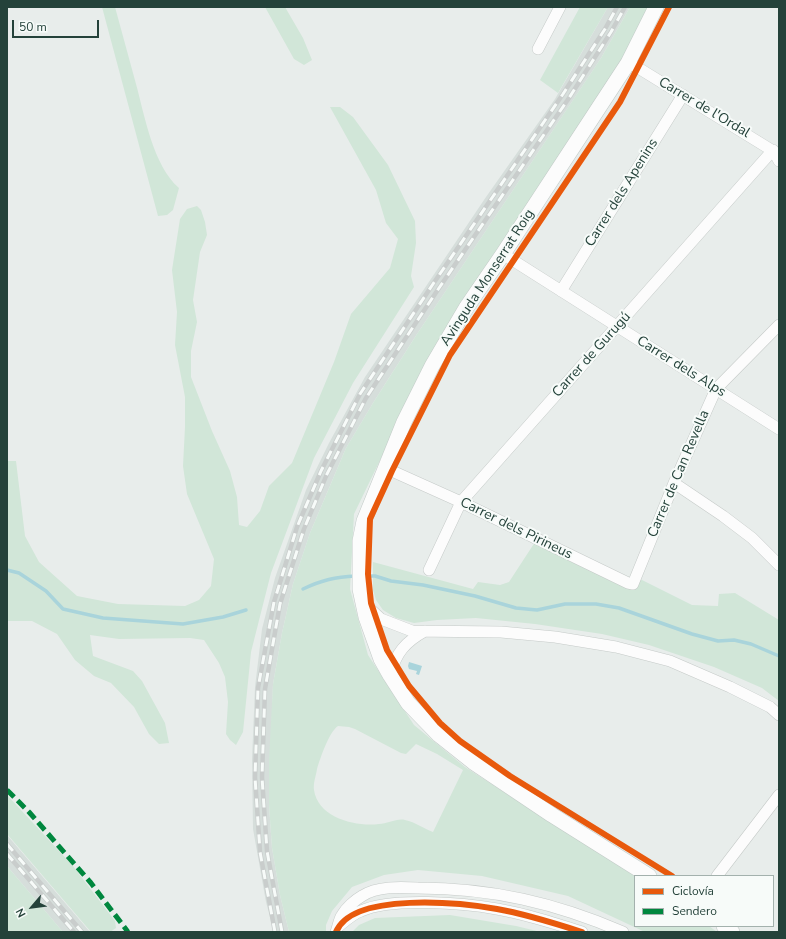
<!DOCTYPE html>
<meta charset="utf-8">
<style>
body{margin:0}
#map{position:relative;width:786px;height:939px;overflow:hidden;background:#e8edeb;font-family:"Nunito Sans",sans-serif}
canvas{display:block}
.frame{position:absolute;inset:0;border:8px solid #24423a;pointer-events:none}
.legend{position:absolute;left:634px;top:875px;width:140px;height:52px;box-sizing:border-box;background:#f7fbf9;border:1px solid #a3b1ad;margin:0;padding:5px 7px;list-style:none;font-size:12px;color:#24423a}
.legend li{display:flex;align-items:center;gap:8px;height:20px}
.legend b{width:20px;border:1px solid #a3b1ad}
.north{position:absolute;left:12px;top:887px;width:40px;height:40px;-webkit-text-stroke:3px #f7fbf9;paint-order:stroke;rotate:242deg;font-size:11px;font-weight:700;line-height:16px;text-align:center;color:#24423a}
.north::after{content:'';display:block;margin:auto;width:14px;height:18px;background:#24423a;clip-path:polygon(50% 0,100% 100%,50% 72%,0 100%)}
.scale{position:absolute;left:12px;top:20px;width:87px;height:18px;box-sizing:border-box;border:2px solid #24423a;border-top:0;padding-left:5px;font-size:12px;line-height:14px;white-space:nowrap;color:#24423a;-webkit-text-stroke:3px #f7fbf9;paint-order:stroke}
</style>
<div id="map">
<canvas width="786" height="939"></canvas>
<div class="frame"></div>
<ul class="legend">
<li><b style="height:5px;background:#e8590c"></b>Ciclovía</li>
<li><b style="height:5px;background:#00873e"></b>Sendero</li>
</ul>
<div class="north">N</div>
<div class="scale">50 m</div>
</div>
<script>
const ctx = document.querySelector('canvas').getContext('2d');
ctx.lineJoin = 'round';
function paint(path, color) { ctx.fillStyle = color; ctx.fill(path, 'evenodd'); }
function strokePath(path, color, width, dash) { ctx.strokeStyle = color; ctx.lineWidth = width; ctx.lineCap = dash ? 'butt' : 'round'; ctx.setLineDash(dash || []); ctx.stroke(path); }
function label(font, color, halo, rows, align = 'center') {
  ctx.font = font + ' "Nunito Sans",sans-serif'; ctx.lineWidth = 4; ctx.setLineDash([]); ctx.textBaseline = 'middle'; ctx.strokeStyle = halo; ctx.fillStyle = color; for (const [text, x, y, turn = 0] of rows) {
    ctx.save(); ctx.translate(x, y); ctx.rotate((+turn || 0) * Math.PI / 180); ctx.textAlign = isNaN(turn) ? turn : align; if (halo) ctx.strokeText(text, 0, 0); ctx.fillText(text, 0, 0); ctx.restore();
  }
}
paint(new Path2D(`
 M608,7H630L601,58L417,334L373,403L346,448L310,533L293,584L282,633L273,684L269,805L272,848L280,895L289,932H274L266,902L253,829L252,760L255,687L262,629L275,578L306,490L329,443L365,377L486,197L555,99Z
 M7,835L90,932H63L7,866Z`), '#d6dedb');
paint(new Path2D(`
 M102,7H115C122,33 129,58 136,84C145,117 153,165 179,188L173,210L167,215L158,216Z
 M265,7H285L303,38L312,60L304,65L294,59Z
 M580,7H608L558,93L540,80Z
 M630,7H651L642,27L587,121L429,359L354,514L350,589L368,655L414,725L465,767L635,876V926H709L717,932H645L568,896L482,876L418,870L384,875L352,887L332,911L326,925V932H289L280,895L272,848L269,805V760L273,684L282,633L293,584L310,533L346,448L373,403L417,334L601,58ZM338,726L349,727L355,729L401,753L406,754L416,744L437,754L463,770L433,832C425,829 415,822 405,820C397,818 387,824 379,824C356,827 318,818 314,790C313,783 316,776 317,769C320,759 329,732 338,726Z
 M330,107H340L353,117L388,165L415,221L416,243L411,276L414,287L353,383L314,458L271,573L251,652L243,732L236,745L230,740L226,734L228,702L225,677L219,663L204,640L190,638L119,639L90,635L93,656L133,671L142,681L165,723L169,743L159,744L149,734L134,707L111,683L94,676L75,660L57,634L32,621H7V461H16L25,536L39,562L77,596L118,604L185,606L199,600L211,586L214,559L187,494L183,466L185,427V397L175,345L177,312L172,270L180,219L187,209L197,206L201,210L205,222L207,235L200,252L193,300L197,322L191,351V377L212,431L230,471L237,497L239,525L247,527L260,511L269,486L292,463L334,362L351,314L390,268L398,239L386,223L376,190Z
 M537,539L628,583L636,577L692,605L718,606L719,594L735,593L779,620V701L762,688L714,667L649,645L602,634L535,624L476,618L437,620L414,623L396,618L383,610L376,600L373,590V562L473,589L478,582L500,585L509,582Z
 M7,795L73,866L115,921L116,928L110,932H91L7,834Z
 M7,866L63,932H7Z
 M450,915L516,926L541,932H352L359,925L375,918Z`), '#d1e6d8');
paint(new Path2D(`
 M409,662L422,666L419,675L416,674L417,671L409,669L408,666Z`), '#a9d4db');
strokePath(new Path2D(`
 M7,570L19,573L46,591L63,609L103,618L183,624L223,617L246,610
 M364,576H375L391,581L423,585L475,596L516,608L537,610L565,604H596L619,608L692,634L718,641L734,640L751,644L779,656
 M303,589C322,580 335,577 356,576`), '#a9d4db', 3.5);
const street = new Path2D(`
 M538,49L560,7
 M628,63L640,69L778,154
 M503,254L779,429
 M561,291L683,95
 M392,471L461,502L628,583L633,584L674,483L716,389L779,325
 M674,483L723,516L752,538L779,565
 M429,570L461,502L773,150L779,161
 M363,601L369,608L381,619L412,631L501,632L555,637L616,647L670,661L730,687L770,707L779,715
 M390,675C396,653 405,642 425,631
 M717,876L779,795
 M339,926C346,920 353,914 361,911C391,897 464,903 497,909C526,914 554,923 582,932
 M336,932C338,927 339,919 342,915C346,908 355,900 362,896C377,886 401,887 418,888C491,888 556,903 623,932`);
const secondary = new Path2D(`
 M649,876L552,815L473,762L439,735L408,703L390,675L381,659L366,617L360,589V541L364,521L404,422L432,366L466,308L503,254L628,63L656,7
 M724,926L732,932`);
strokePath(street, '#c5cac8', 12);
strokePath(secondary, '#c3cbc8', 16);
strokePath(street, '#fcfcfc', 11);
strokePath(secondary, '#fcfcfc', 15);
const rail = new Path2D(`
 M7,844L82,932
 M7,854L74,932
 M275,932L260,852L255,777L258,688L274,602L297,527L321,471L360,394L433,284L563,94L605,29L617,7
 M282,932L267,851L262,777L265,689L280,604L304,529L327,474L366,398L439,288L569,98L611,32L625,7`);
strokePath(rail, '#c9cdcc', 4.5);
strokePath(rail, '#f7fbf9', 3, [9]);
strokePath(new Path2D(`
 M7,790L29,812L91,883L128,932`), '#00873e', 5, [10, 5]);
strokePath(new Path2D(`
 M669,7L620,102L450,355L392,471L370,519L368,574L371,603L387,650L409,686L440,723L460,741L510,776L672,876
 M336,932C353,891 462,903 497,909C526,914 554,923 582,932`), '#e8590c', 6);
label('14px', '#24423a', '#f7fbf9', [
 ["Carrer de l'Ordal",704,108,31],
 ["Carrer dels Apenins",622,193,-58],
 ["Avinguda Monserrat Roig",488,278,-57],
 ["Carrer de Gurugú",592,355,-48],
 ["Carrer dels Alps",681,367,32],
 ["Carrer de Can Revella",679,474,-67],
 ["Carrer dels Pirineus",516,529,26]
]);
</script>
